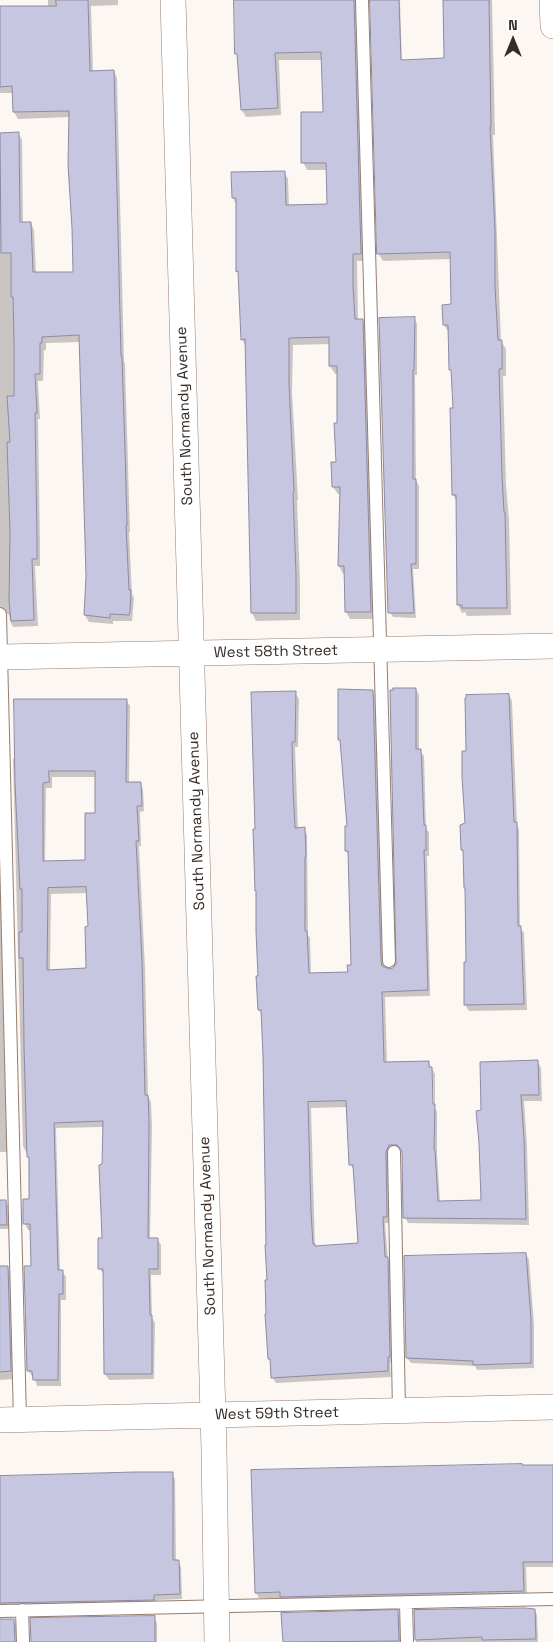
<!DOCTYPE html>
<style>
body{margin:0}
#map{position:relative;width:553px;height:1642px;overflow:hidden;background:#fdf7f4;font-family:"Space Grotesk",sans-serif}
canvas{display:block}
.north{position:absolute;left:488px;top:15px;width:50px;height:50px;-webkit-text-stroke:4px #fff;paint-order:stroke;rotate:0deg;font-size:14px;font-weight:700;line-height:20px;text-align:center;color:#372d27}
.north::after{content:'';display:block;margin:auto;width:18px;height:22px;background:#372d27;clip-path:polygon(50% 0,100% 100%,50% 72%,0 100%)}
</style>
<div id="map">
<canvas width="553" height="1642"></canvas>
<div class="north">N</div>
</div>
<script>
const ctx = document.querySelector('canvas').getContext('2d');
ctx.lineJoin = 'round';
function paint(path, color) { ctx.fillStyle = color; ctx.fill(path, 'evenodd'); }
function strokePath(path, color, width, dash) { ctx.strokeStyle = color; ctx.lineWidth = width; ctx.lineCap = dash ? 'butt' : 'round'; ctx.setLineDash(dash || []); ctx.stroke(path); }
function label(font, color, halo, rows, align = 'center') {
  ctx.font = font + ' "Space Grotesk",sans-serif'; ctx.lineWidth = 4; ctx.setLineDash([]); ctx.textBaseline = 'middle'; ctx.strokeStyle = halo; ctx.fillStyle = color; for (const [text, x, y, turn = 0] of rows) {
    ctx.save(); ctx.translate(x, y); ctx.rotate((+turn || 0) * Math.PI / 180); ctx.textAlign = isNaN(turn) ? turn : align; if (halo) ctx.strokeText(text, 0, 0); ctx.fillText(text, 0, 0); ctx.restore();
  }
}
paint(new Path2D(`
 M48,0H118V5L91,6L93,72L114,71L117,78L124,361L125,364L130,532H129L132,594L134,598L132,621H113V624L89,622L85,615L87,576L81,342L46,343V350H44L43,381H38L40,419H38L40,546V566H35L38,626L13,627L10,621L9,615L5,612L0,613V134L18,133L22,140L23,224L31,223L34,230L36,273H74L70,117L18,119L14,112L13,93H0V7H48Z
 M235,0H370L361,1L365,261H357L358,320H362L367,328L375,619H350L346,612L345,574H343L339,566L341,494H338L333,487L337,463L338,374H335L330,366V344L293,345L292,392L298,500H297L300,582V620L256,621L252,613L246,347L242,339L239,274L237,271V206L233,198L284,172L288,179L289,206L328,205L327,170H307L303,162L324,114L322,60H279L281,115L246,117L242,110L239,57L236,54Z
 M371,0H400L402,69L445,59L444,0H492L495,135H493L501,341L506,349V376H503L506,485L509,520L511,615L467,616L465,612L462,613L458,605L457,502L453,495L454,410L449,333L444,325L453,306L451,259L383,261L378,253Z
 M414,318L417,324V375H415L416,480L419,486V569H413L416,618L393,617L390,612Z
 M416,689L419,695V751L424,756L426,829L429,832V856H427L430,996L385,997L387,1063L428,1062L435,1074V1108L437,1112V1154L440,1202L482,1201L483,1111L538,1062L541,1068L542,1101H524L527,1146L529,1225L408,1223L405,1217L403,1151L398,1150L390,1223H385L388,1259L391,1264L393,1363H390L391,1377L276,1383L272,1377L271,1362L269,1358L262,1015L259,1010L258,894L256,891L295,693L299,699L298,747H295L298,829H304L307,835L308,935L310,938L311,974L349,973L352,966L349,856L346,851L349,827L342,744L340,740V691H373L376,697L384,968L385,970L394,969L398,961ZM431,1070L433,1072L434,1111H431ZM348,1107L351,1165L354,1171L359,1244L315,1247L311,1108Z
 M509,695L512,701L517,825L519,829L520,928L524,933L527,1010L469,1011L465,1005L466,963H468L464,853L462,850L466,824L467,752Z
 M126,700L130,706L129,783H140L143,789L144,811L140,812L141,846H139L145,968L148,1096L151,1102L152,1127L150,1239H157L161,1245V1275H151L152,1318L155,1323L154,1379L109,1380L105,1374L104,1275L100,1269L103,1239L104,1127L56,1128L60,1271H62L66,1277V1300H61V1386H37L34,1376H32L28,1370L32,1267L31,1230H28L25,1224L24,1200H30L28,1152H26L23,1146L13,759L17,758ZM52,777H96L97,814L86,861L45,862L46,788H52ZM88,893L89,928L88,970L50,971L51,894Z
 M0,847L8,1152H0Z
 M0,1201H6L8,1206L9,1229H0Z
 M526,1254L529,1260L534,1325V1368L477,1370L475,1366L411,1363L407,1358Z
 M0,1267H7L12,1275L15,1379L0,1380Z
 M553,1466V1567H526L527,1597L285,1602L282,1598H259L256,1593Z
 M172,1474L175,1479L176,1561H178L181,1567L182,1599L157,1600V1605L2,1609L0,1604V1477Z
 M534,1610L537,1615L538,1642H416V1611Z
 M397,1612L401,1617V1642H283L282,1614Z
 M154,1617L157,1623V1642H32Z
 M0,1620H13L17,1626V1642H0Z`), '#0003');
const building = new Path2D(`
 M56,0H88L90,71L114,70L121,356H122L125,451L127,525H126L129,590H131L130,612L129,615L110,614V618L84,615L86,576L79,335L42,337V343H40V374H35L37,413H35L37,539V559H32L34,620L11,621L9,601L10,532L7,442H10L7,396H14V344L13,297H11V253H1L0,133L19,132L20,222H31L33,272H73L72,228L68,165L69,111L13,112L12,86L0,87V6H56Z
 M234,0H354L361,254H353V286L355,319H363L371,612H345L344,566H338L340,487H332L331,462H336L334,423H337V366H329V337L289,338V383L294,492L293,493L296,574V613H251L245,339L241,340L238,271L236,272V198H232L231,172L285,171L286,205L327,204L326,163H301V112H323L321,52L275,53L278,108L241,110L237,54H235Z
 M370,0H399L401,60L444,58L443,0H489L491,127H490L495,230V287L498,340H502V369H499L502,476L504,512H505L507,608H462V605H457L456,495H452L450,408H453L451,370H449L448,325H443L442,305L451,304L450,252L377,254Z
 M415,317L414,370H413V479H416V564H411L414,613H388L379,318Z
 M393,688H416V749H421L424,825H426V850H424L428,990L382,992L384,1062L429,1061V1067H432L433,1104H435L434,1150H435L438,1201L481,1200L479,1143L476,1111L481,1110L480,1062L538,1060L539,1095H521L524,1139L526,1219L403,1218L402,1151L397,1145H389L386,1152L387,1217H383L385,1257H388L390,1357H388V1371L271,1378L270,1359H268L265,1314H266L265,1280H267L265,1245H266L263,1056L261,1010H258L256,976H258L256,932V891H255L253,829H255L251,692L296,691L295,742H292L293,788L295,828L305,827L306,857H305V931H307L309,973L348,972L347,965H351L348,851H345V826H347L340,740H338V689L373,690L381,961L382,966L389,969L393,968L396,964L390,690H393ZM346,1101L349,1165H353L358,1243L315,1246V1244H313L311,1212L308,1102Z
 M509,694L514,822H517L518,926H521L524,1004L464,1005V962H466L465,888H464L463,850H461L460,825L465,823L462,777V751H466L465,698H466V695Z
 M14,699H127L126,782H141L142,806H137L139,841H136L142,961L145,1095H148L149,1120L148,1238H158V1269H149L150,1315H152V1374H104L103,1269H98V1238H102L99,1165L102,1164L103,1121L54,1123L58,1270H63V1294H59L58,1380H33L32,1371H27L24,1266H31L30,1224H23V1199H29V1157H27L24,1045L23,958H19V932H22V889H20L15,783ZM49,771H95V813H85V860L43,861V783L49,782ZM86,887L88,926L85,927L86,968L47,970L48,888Z
 M0,1200H6L7,1225H0Z
 M526,1253L531,1319V1363L473,1365V1361L406,1358L404,1256Z
 M0,1266H8L11,1371L0,1372Z
 M522,1464V1465H553V1562H523L524,1591L280,1597V1592L255,1593L251,1470Z
 M136,1472H173V1560H179L180,1594L154,1595V1600L0,1603V1476Z
 M525,1608L535,1609L536,1639L482,1640V1637L415,1640L414,1610Z
 M398,1610L399,1641L283,1642L281,1613Z
 M155,1616V1642H31L30,1618Z
 M0,1619H14L15,1642H0Z`);
paint(building, '#c7c6e0');
strokePath(building, '#8c8aa3', 1);
const lane = new Path2D(`
 M362,0L389,961
 M0,614L20,1420
 M394,1152L399,1411
 M406,1602L407,1642
 M22,1610L23,1642
 M0,1611L553,1599`);
const street = new Path2D(`
 M173,0L214,1450L217,1642
 M552,0L553,26
 M0,657L553,646
 M0,1420L553,1407`);
strokePath(lane, '#957d6e', 14);
strokePath(street, '#957d6e', 26);
strokePath(lane, '#fff', 12);
strokePath(street, '#fff', 25);
label('15px', '#372d27', '#fff', [
 ["South Normandy Avenue",185,416,-92],
 ["West 58th Street",276,652,-1],
 ["South Normandy Avenue",197,821,-92],
 ["South Normandy Avenue",208,1226,-92],
 ["West 59th Street",277,1414,-1]
]);
</script>
